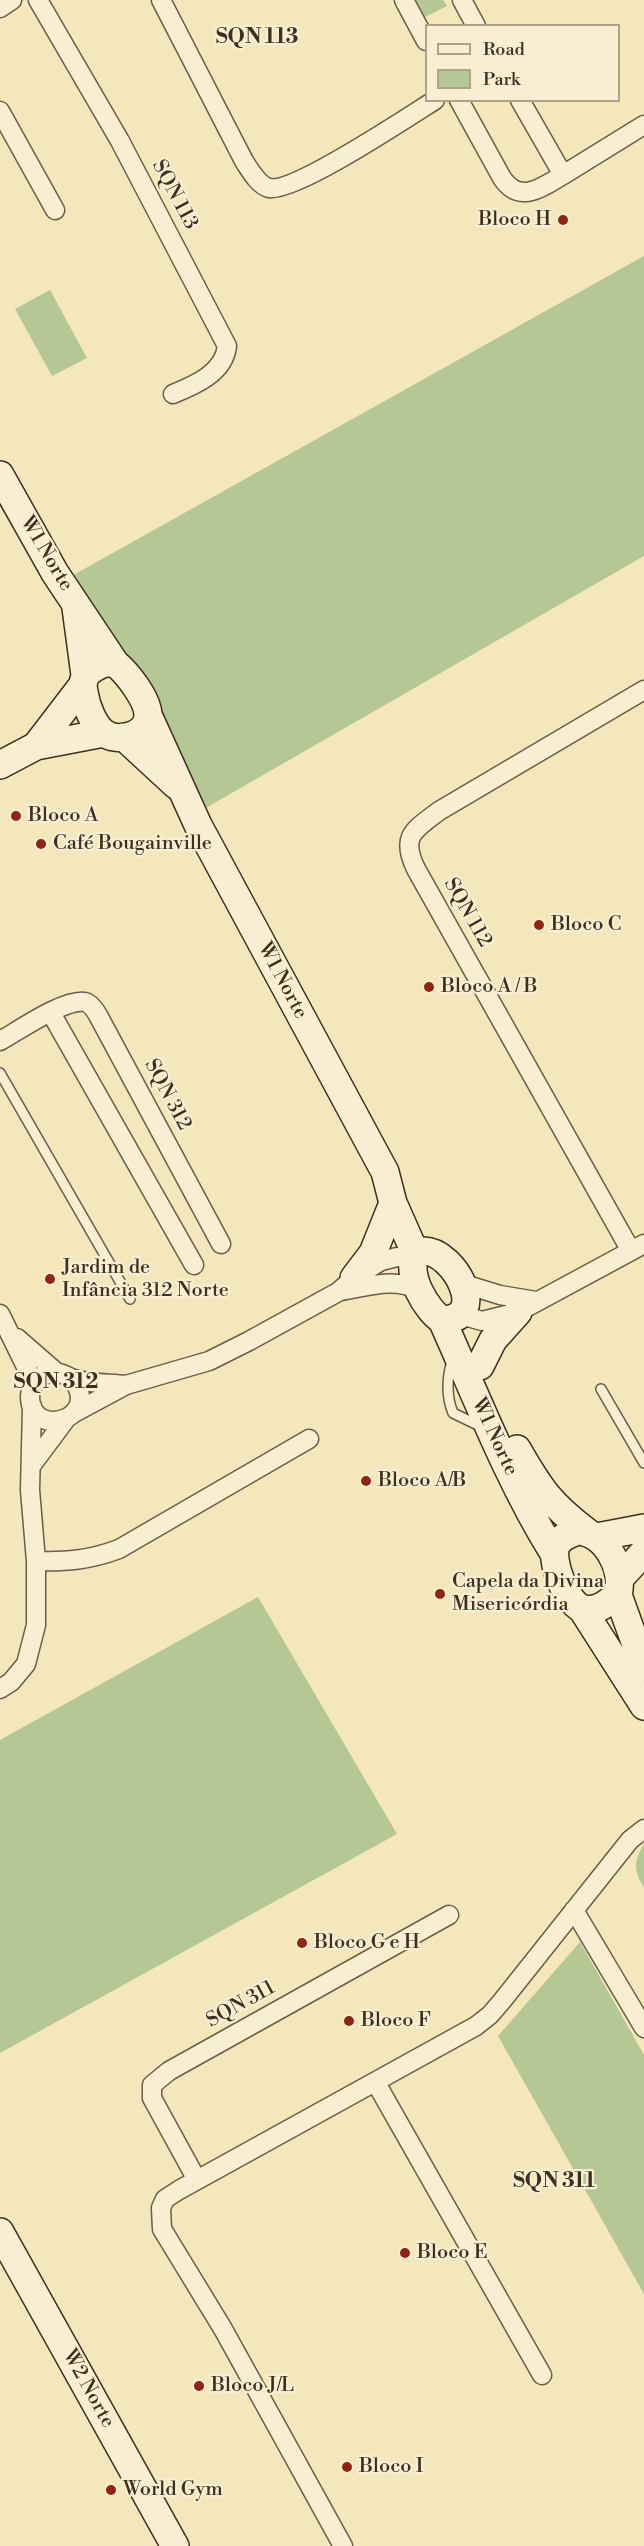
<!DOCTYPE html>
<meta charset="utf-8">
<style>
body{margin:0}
#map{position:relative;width:644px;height:2546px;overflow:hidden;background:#f4e7bb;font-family:"Libre Bodoni",serif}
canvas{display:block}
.legend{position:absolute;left:425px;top:24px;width:195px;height:78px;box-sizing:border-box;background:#f8efd3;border:2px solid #ada38b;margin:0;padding:8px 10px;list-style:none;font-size:18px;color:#3c3020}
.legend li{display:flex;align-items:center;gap:12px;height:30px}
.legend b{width:30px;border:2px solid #ada38b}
</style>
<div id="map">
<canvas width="644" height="2546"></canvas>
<ul class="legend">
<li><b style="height:8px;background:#f8efd3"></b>Road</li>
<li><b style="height:16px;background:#b5c794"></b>Park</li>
</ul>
</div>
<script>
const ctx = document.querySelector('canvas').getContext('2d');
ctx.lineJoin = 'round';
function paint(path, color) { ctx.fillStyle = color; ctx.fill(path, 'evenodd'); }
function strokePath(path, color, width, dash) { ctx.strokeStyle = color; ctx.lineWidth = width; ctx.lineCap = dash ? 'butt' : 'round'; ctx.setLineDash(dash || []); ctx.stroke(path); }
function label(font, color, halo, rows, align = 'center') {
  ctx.font = font + ' "Libre Bodoni",serif'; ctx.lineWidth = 4.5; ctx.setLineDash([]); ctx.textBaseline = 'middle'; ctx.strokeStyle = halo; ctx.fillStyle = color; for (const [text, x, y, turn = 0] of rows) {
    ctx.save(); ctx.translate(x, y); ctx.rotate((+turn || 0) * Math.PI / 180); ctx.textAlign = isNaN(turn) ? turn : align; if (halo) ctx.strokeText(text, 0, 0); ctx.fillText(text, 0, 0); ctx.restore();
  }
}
paint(new Path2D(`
 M411,0H443L447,6L421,19Z
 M644,256V556L204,809L68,578Z
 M50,290L87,358L52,376L15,309Z
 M258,1597L397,1834L0,2053V1740Z
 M644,1844V1887C633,1870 634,1861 644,1844Z
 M580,1942L644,2055V2294L498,2036Z`), '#b5c794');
const lane = new Path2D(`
 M0,1073L130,1299
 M452,1361C447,1378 446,1396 453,1413L484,1428
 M601,1389L644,1463`);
const street = new Path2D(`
 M38,0L120,141L227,346C224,373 195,385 173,394
 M161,0L244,161C250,170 258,185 269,188C294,193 408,117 435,100
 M404,0L426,41
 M462,0L476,26
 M0,8L12,0
 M459,100L502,178C520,205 542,187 563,175L520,100
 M0,111L55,210
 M563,175L644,125
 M51,1013L194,1265
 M0,1041C18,1031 65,998 85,1002C92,1004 97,1013 100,1019L221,1244
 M631,1251L416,869C400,836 414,830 439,811L644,690
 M461,1283L500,1295L536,1301
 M340,1291C367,1287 393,1277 419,1290
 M0,1314L34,1383
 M461,1315L482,1321L518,1312L644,1244
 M17,1338L56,1372
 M71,1378C105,1418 31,1441 30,1397C30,1388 36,1379 44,1375C49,1373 53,1372 58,1373C63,1373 66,1376 71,1378C87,1384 109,1383 126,1385
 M72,1414L126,1385L209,1361L249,1341L338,1292L354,1278L381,1261L397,1257L413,1260
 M31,1466L66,1419
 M36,1561C66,1562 90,1560 119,1549L309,1439
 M0,1689L11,1682L26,1664L36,1625V1561L30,1490L32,1406
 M574,1910L644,2028
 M376,2083L542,2375
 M197,2180L152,2098V2085L169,2071L449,1915
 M343,2546L223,2329L162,2229L161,2208L165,2199L179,2190L476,2026L490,2015L502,2001L630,1840L644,1829`);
const secondary = new Path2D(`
 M0,475L55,573L115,663
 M76,608L85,675
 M105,663H115C127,673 149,700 148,717C146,736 118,743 104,733C93,725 86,705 84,692C80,675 91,668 105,663Z
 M148,715L198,825L385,1172L393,1203L416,1255
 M124,737L176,785
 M36,746L82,686
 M0,765L36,746L104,733
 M424,1251C454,1251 491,1319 442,1320C426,1310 405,1273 416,1255Z
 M354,1278L373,1253L393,1203
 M442,1320C477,1398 508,1479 553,1552
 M480,1366L493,1340L518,1312
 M517,1449C540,1489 550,1504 587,1532
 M577,1531C605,1532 625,1568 618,1595C608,1602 598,1612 584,1609C567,1606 548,1558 557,1544C561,1537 570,1534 577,1531Z
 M597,1537L644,1528
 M620,1578L644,1552
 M618,1595L644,1667
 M582,1609L644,1706
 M0,2232L175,2546`);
strokePath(lane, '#6a5e47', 12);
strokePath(street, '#6a5e47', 21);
strokePath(secondary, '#3c3020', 30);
strokePath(lane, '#f8efd3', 9);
strokePath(street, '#f8efd3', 18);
strokePath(secondary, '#f8efd3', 27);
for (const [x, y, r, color] of [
 [563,220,6,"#8f2418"],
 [16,816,6,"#8f2418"],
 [41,844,6,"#8f2418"],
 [539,925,6,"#8f2418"],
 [429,987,6,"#8f2418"],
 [50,1279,6,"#8f2418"],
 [366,1481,6,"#8f2418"],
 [440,1594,6,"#8f2418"],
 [302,1943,6,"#8f2418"],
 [349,2021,6,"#8f2418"],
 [405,2253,6,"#8f2418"],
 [199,2386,6,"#8f2418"],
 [347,2467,6,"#8f2418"],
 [111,2490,6,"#8f2418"]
]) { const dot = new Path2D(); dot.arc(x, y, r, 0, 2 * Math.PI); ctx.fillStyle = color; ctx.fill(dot); strokePath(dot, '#f8efd3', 2); }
label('20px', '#3c3020', '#f8efd3', [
 ["SQN 113",174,195,62],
 ["W1 Norte",46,554,59],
 ["SQN 112",467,913,60],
 ["W1 Norte",282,981,62],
 ["SQN 312",167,1095,62],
 ["W1 Norte",494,1437,65],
 ["SQN 311",241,2005,-29],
 ["W2 Norte",88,2389,61]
]);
label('20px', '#3c3020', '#f8efd3', [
 ["Bloco H",551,220,"right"],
 ["Bloco A",28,816],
 ["Café Bougainville",53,844],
 ["Bloco C",551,925],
 ["Bloco A / B",441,987],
 ["Jardim de",62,1268],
 ["Infância 312 Norte",62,1291],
 ["Bloco A/B",378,1481],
 ["Capela da Divina",452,1582],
 ["Misericórdia",452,1605],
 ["Bloco G e H",314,1943],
 ["Bloco F",361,2021],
 ["Bloco E",417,2253],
 ["Bloco J/L",211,2386],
 ["Bloco I",359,2467],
 ["World Gym",123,2490]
], 'left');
label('bold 21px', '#3c3020', '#f8efd3', [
 ["SQN 113",257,38],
 ["SQN 312",56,1383],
 ["SQN 311",554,2182]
]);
</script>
